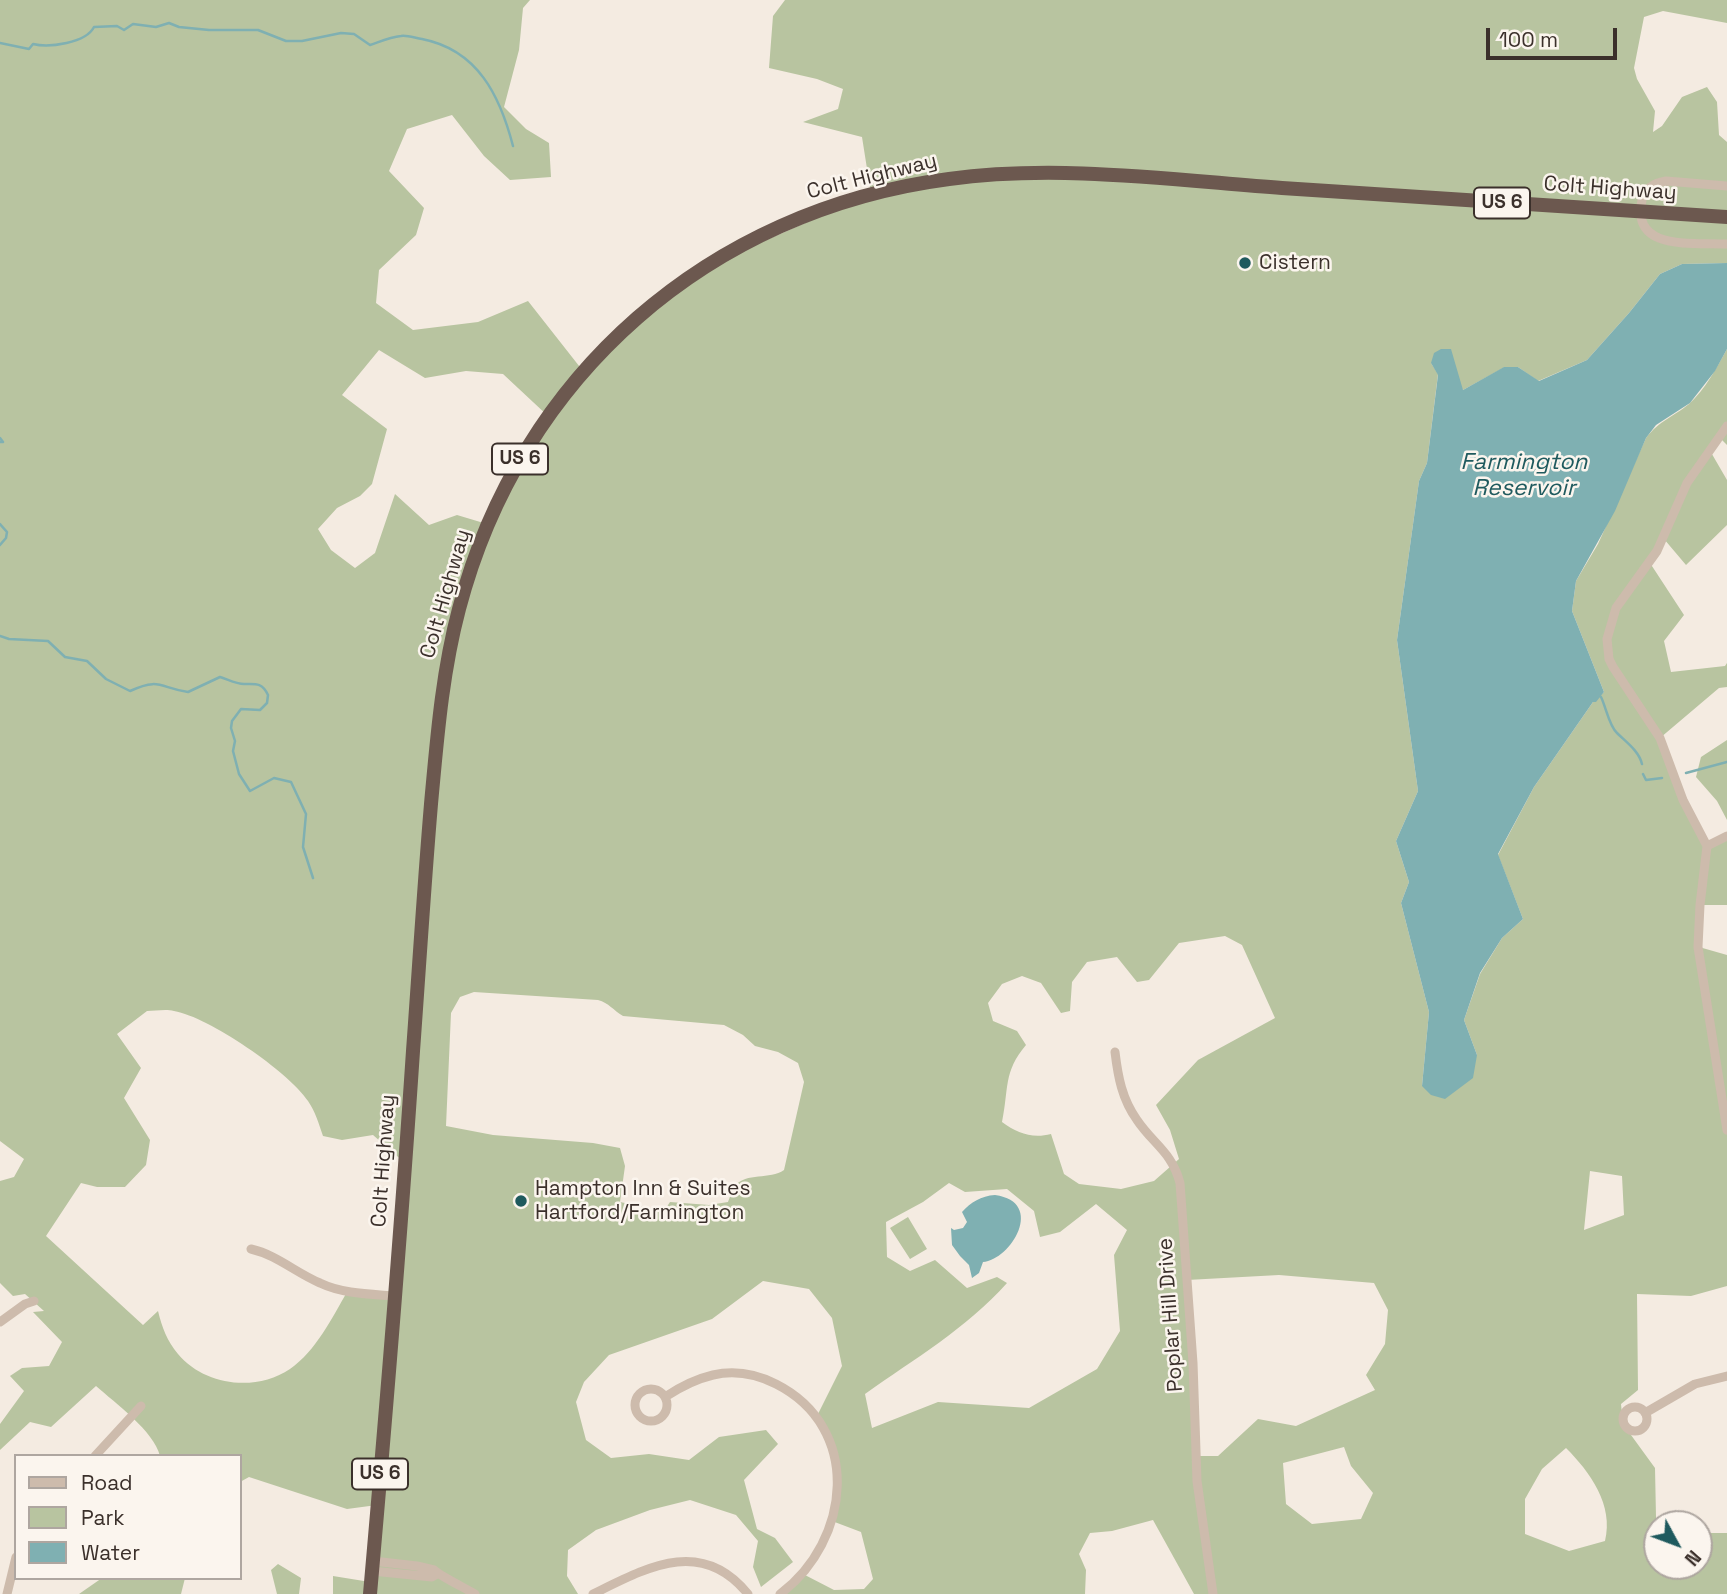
<!DOCTYPE html>
<style>
body{margin:0}
#map{position:relative;width:1727px;height:1594px;overflow:hidden;background:#f4ebe1;font-family:"Space Grotesk",sans-serif}
canvas{display:block}
.legend{position:absolute;left:14px;top:1454px;width:228px;height:126px;box-sizing:border-box;background:#fbf5ee;border:2px solid #aea6a0;margin:0;padding:9px 12px;list-style:none;font-size:21px;color:#3b302b}
.legend li{display:flex;align-items:center;gap:14px;height:35px}
.legend b{width:35px;border:2px solid #aea6a0}
.north{position:absolute;left:1643px;top:1510px;width:70px;height:70px;box-sizing:border-box;background:#fbf5ee;border:2px solid #aea6a0;border-radius:50%;rotate:131deg;font-size:19px;font-weight:700;line-height:28px;text-align:center;color:#3b302b}
.north::after{content:'';display:block;margin:auto;width:24px;height:32px;background:#1f5a5e;clip-path:polygon(50% 0,100% 100%,50% 72%,0 100%)}
.scale{position:absolute;left:1486px;top:28px;width:131px;height:32px;box-sizing:border-box;border:4px solid #3b302b;border-top:0;padding-left:9px;font-size:21px;line-height:24px;white-space:nowrap;color:#3b302b;-webkit-text-stroke:5px #fbf5ee;paint-order:stroke}
</style>
<div id="map">
<canvas width="1727" height="1594"></canvas>
<ul class="legend">
<li><b style="height:9px;background:#cdbbac"></b>Road</li>
<li><b style="height:19px;background:#b8c4a0"></b>Park</li>
<li><b style="height:19px;background:#7fb0b2"></b>Water</li>
</ul>
<div class="north">N</div>
<div class="scale">100 m</div>
</div>
<script>
const ctx = document.querySelector('canvas').getContext('2d');
ctx.lineJoin = 'round';
function paint(path, color) { ctx.fillStyle = color; ctx.fill(path, 'evenodd'); }
function strokePath(path, color, width, dash) { ctx.strokeStyle = color; ctx.lineWidth = width; ctx.lineCap = dash ? 'butt' : 'round'; ctx.setLineDash(dash || []); ctx.stroke(path); }
function label(font, color, halo, rows, align = 'center') {
  ctx.font = font + ' "Space Grotesk",sans-serif'; ctx.lineWidth = 5; ctx.setLineDash([]); ctx.textBaseline = 'middle'; ctx.strokeStyle = halo; ctx.fillStyle = color; for (const [text, x, y, turn = 0] of rows) {
    ctx.save(); ctx.translate(x, y); ctx.rotate((+turn || 0) * Math.PI / 180); ctx.textAlign = isNaN(turn) ? turn : align; if (halo) ctx.strokeText(text, 0, 0); ctx.fillText(text, 0, 0); ctx.restore();
  }
}
paint(new Path2D(`
 M0,0H530L523,8L519,50L504,107L526,129L549,143L551,177L510,180L484,156L452,115L407,129L389,171L424,208L416,235L379,270L376,303L413,330L478,322L528,301L583,371L703,268L871,194L862,137L803,122L838,109L843,89L817,79L769,68L773,16L785,0H1727V23L1663,11L1644,17L1634,68L1637,79L1655,111L1653,132L1662,126L1682,97L1707,87L1717,102L1719,135L1727,142V263L1682,264L1660,274L1629,313L1587,360L1538,381L1518,367H1505L1463,390L1431,363L1438,374L1427,463L1419,481L1397,640L1418,791L1396,841L1409,882L1401,903L1429,1012L1422,1086L1477,1055L1464,1020L1480,974L1502,938L1523,919L1498,855L1534,787L1593,702L1604,692L1572,611L1576,581L1598,544L1646,438C1660,420 1673,417 1689,404C1705,390 1717,367 1727,349V445L1719,437L1709,449L1727,480V525L1686,565L1664,539L1650,563L1684,615L1664,641L1671,672L1725,666L1727,663V687L1719,688L1660,738L1707,845L1727,836V905H1700L1699,947L1727,955V1286L1691,1296L1637,1294L1638,1390L1621,1404L1623,1424L1655,1468L1657,1566H1699V1533H1727V1594H1194L1153,1520L1112,1531L1090,1533L1079,1554L1086,1570L1085,1594H780L803,1574L834,1590L864,1589L873,1579L861,1532L832,1521L837,1470L816,1418L842,1366L832,1318L809,1289L763,1281L712,1319L609,1355L584,1382L576,1402L586,1440L611,1458L649,1454L689,1460L719,1437L766,1430L778,1444L744,1480L757,1529L775,1538L793,1562L761,1587L753,1567L758,1541L736,1515L690,1500L650,1510L596,1530L568,1550L567,1576L578,1594H333V1576L370,1582L377,1505L347,1509L249,1477L240,1482V1456H160C154,1431 115,1403 96,1386L51,1427L30,1422L0,1450V1424L24,1391L10,1376L22,1368L49,1366L62,1342L33,1312L44,1311L25,1294L13,1296L0,1283V1181L14,1177L24,1159L0,1141ZM379,350L425,378L466,371L503,374L548,416L487,524L457,515L429,525L395,494L375,553L355,568L331,550L318,529L337,508L360,496L372,484L387,429L342,395ZM1225,936L1242,945L1275,1018L1198,1060L1156,1105L1170,1130L1179,1159L1154,1181L1121,1189L1079,1184L1064,1174L1051,1134C1032,1139 1017,1133 1002,1122C1009,1089 1003,1072 1026,1045L1017,1031L993,1021L988,1003L1002,984L1022,976L1041,983L1061,1013L1070,1011L1072,982L1087,962L1117,957L1137,982L1149,980L1179,943ZM474,992L598,1000C609,1003 613,1010 623,1016L724,1025L743,1035L755,1046L778,1052L798,1063L804,1082L784,1170C770,1180 746,1172 735,1186C732,1190 730,1197 728,1202L709,1205L670,1202L664,1211L620,1202L625,1166L620,1148L593,1143L493,1135L446,1126L451,1013L460,997ZM147,1011C155,1011 166,1009 174,1011C209,1017 289,1072 308,1101C315,1111 319,1124 323,1136L342,1140L373,1135L405,1163L395,1296L347,1292C332,1318 316,1351 290,1369C256,1392 205,1386 178,1354C167,1341 162,1327 158,1311L143,1325L46,1236L81,1183L97,1187H125L146,1165L150,1140L124,1098L141,1068L117,1034ZM1590,1171L1622,1176L1624,1215L1584,1230ZM949,1183L965,1192L1007,1189L1034,1211L1040,1237L1060,1232L1096,1204L1127,1230L1114,1255L1120,1331L1097,1369L1029,1408L938,1402L872,1428L865,1394C914,1359 966,1329 1007,1283L997,1277L967,1288L935,1260L910,1271L887,1257L886,1222L923,1202ZM1279,1275L1374,1283L1388,1310L1385,1344L1366,1375L1375,1390L1296,1426L1258,1419L1218,1456H1197L1187,1280ZM1344,1447L1351,1466L1373,1493L1361,1519L1312,1524L1286,1504L1283,1463ZM1566,1448C1590,1472 1614,1505 1605,1541L1569,1551L1525,1534V1499L1542,1469Z
 M1727,740V820L1717,801L1696,777L1701,757Z
 M908,1217L927,1249L910,1259L890,1228Z
 M278,1564L301,1578L299,1594H277L271,1570Z
 M102,1578H185L181,1594H79Z`), '#b8c4a0');
paint(new Path2D(`
 M1727,263V349L1715,371L1690,403L1656,425L1646,438L1615,511L1576,581L1572,611L1604,692L1596,702H1593L1534,787L1498,854L1523,919L1502,938L1480,973L1464,1020L1477,1055L1473,1078L1445,1099L1431,1095L1422,1086L1429,1012L1401,903L1409,882L1396,841L1418,791L1397,640L1419,481L1427,463L1438,375L1431,363L1434,353L1441,349H1451L1463,390L1504,367H1518L1539,381L1587,360L1629,313L1660,274L1682,264Z
 M995,1195C1046,1202 1011,1260 983,1262L979,1273L972,1278L969,1265L960,1256L952,1245L951,1228L954,1230L963,1228L967,1222L962,1212C971,1202 981,1196 995,1195Z`), '#7fb0b2');
strokePath(new Path2D(`
 M0,43L29,49L33,44C49,48 86,43 94,27L117,26L124,30L133,24L156,27L169,23L179,27L209,30H258L286,41H302L341,33L354,34L370,45C379,42 390,37 401,36C407,35 415,38 422,39C478,50 500,96 513,146
 M0,438L3,442H0
 M0,524L7,532L6,538L0,545
 M0,636L9,639L48,641L65,657L87,661L106,679L130,691C160,677 160,688 188,692L220,677C227,679 236,684 244,684C255,684 262,682 268,695L267,703L260,710L241,709L232,721L231,728L235,741L233,751L239,774L250,791L274,778L291,782L306,814L303,847L313,878
 M1601,697C1606,707 1609,726 1617,733C1626,742 1639,751 1642,764
 M1686,773L1727,762
 M1643,774L1646,780L1662,778`), '#7fb0b2', 2.5);
strokePath(new Path2D(`
 M1727,186L1666,181C1654,183 1645,188 1642,200C1631,252 1693,242 1727,244
 M1727,426L1687,483L1657,551L1616,608L1607,639L1609,659L1613,667L1660,738L1683,800L1707,846L1700,905L1698,947L1727,1130
 M1707,846L1727,836
 M1115,1052C1118,1077 1122,1099 1137,1120C1153,1144 1172,1152 1180,1183L1193,1363L1197,1481L1213,1594
 M251,1249C277,1255 296,1273 320,1283C343,1294 370,1294 395,1296
 M0,1322L25,1304L34,1301
 M635 1405a16 16 0 1 1 32 0a16 16 0 1 1-32 0Z
 M665,1397C680,1387 696,1379 713,1375C735,1370 756,1374 776,1384C863,1428 851,1541 780,1594
 M1623 1419a12 12 0 1 1 24 0a12 12 0 1 1-24 0Z
 M1645,1413L1695,1384L1727,1376
 M95,1456L141,1406
 M373,1561L417,1566L434,1570C440,1576 465,1588 475,1594
 M372,1571L432,1577L437,1574
 M7,1594L16,1557
 M593,1594C646,1568 701,1536 748,1594`), '#cdbbac', 9);
strokePath(new Path2D(`
 M370,1594C386,1413 401,1232 413,1051C419,969 424,887 431,804C437,739 442,673 459,609C520,375 710,210 949,179C1057,164 1174,180 1282,188C1431,199 1579,208 1727,217`), '#6c584f', 14);
for (const [x, y, r, color] of [
 [1245,263,7,"#1f5a5e"],
 [521,1201,7,"#1f5a5e"]
]) { const dot = new Path2D(); dot.arc(x, y, r, 0, 2 * Math.PI); ctx.fillStyle = color; ctx.fill(dot); strokePath(dot, '#fbf5ee', 2.5); }
for (const [x, y, w] of [
 [1502,203,56],
 [520,459,56],
 [380,1474,56]
]) { const box = new Path2D(); box.roundRect(x - w / 2, y - 15.5, w, 31, 5); ctx.fillStyle = '#fbf5ee'; ctx.fill(box); strokePath(box, '#3b302b', 2); }
label('bold 19px', '#3b302b', null, [
 ["US 6",1502,203],
 ["US 6",520,459],
 ["US 6",380,1474]
]);
label('21px', '#3b302b', '#fbf5ee', [
 ["Colt Highway",872,177,-14],
 ["Colt Highway",1610,189,4],
 ["Colt Highway",446,594,-74],
 ["Colt Highway",384,1161,-86],
 ["Poplar Hill Drive",1171,1315,-94]
]);
label('21px', '#3b302b', '#fbf5ee', [
 ["Cistern",1259,263],
 ["Hampton Inn & Suites",535,1189],
 ["Hartford/Farmington",535,1213]
], 'left');
label('italic 23px', '#1f5a5e', '#fbf5ee', [
 ["Farmington",1524,463],
 ["Reservoir",1524,489]
]);
</script>
